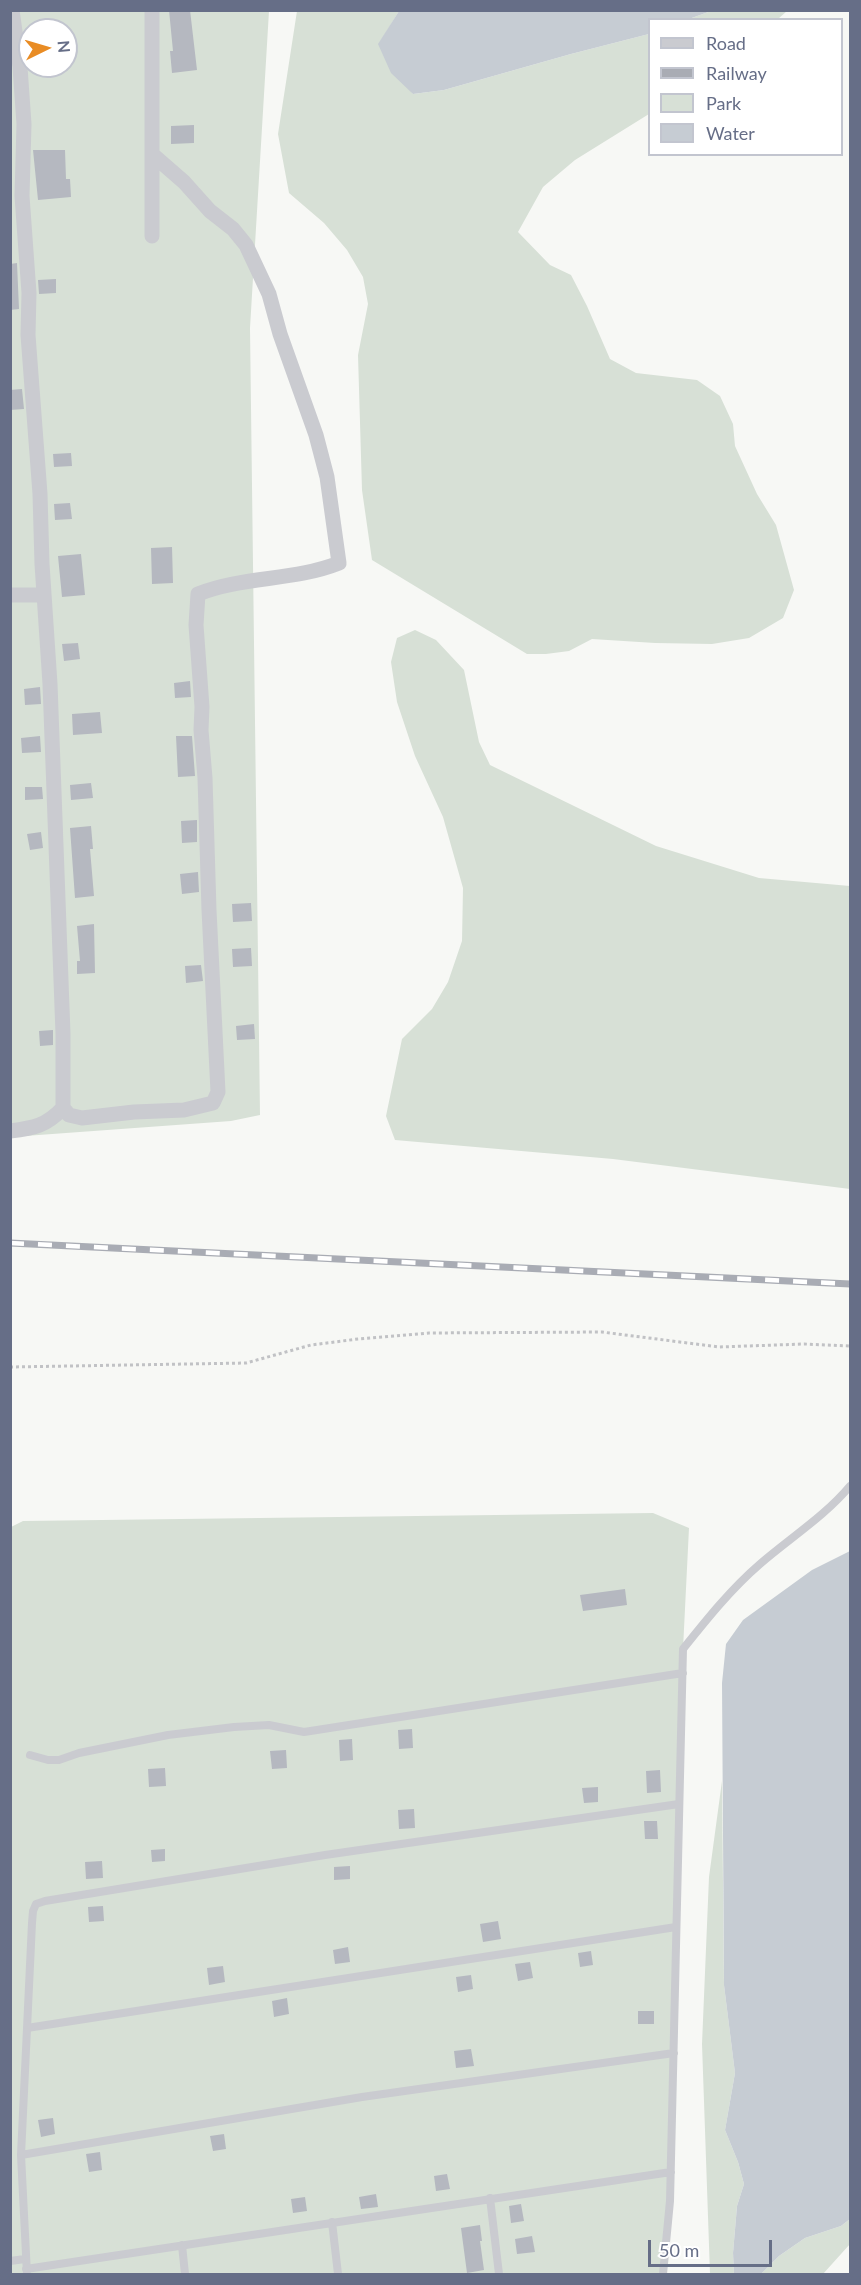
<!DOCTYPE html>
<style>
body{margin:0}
#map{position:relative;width:861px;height:2285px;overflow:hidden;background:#f7f8f5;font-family:Lato,sans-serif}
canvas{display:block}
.frame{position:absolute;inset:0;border:12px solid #666e87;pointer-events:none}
.legend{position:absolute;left:648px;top:18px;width:195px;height:138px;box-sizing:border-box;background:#fff;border:2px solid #c2c5cf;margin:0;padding:8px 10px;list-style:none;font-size:18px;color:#666e87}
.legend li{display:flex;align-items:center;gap:12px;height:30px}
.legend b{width:30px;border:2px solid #c2c5cf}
.north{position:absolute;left:18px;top:18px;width:60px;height:60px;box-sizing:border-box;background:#fff;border:2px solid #c2c5cf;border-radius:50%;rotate:85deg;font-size:16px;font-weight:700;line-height:24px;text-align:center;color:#666e87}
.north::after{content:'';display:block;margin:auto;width:21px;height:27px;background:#e98c24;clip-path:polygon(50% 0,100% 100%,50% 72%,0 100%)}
.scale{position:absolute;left:648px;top:2240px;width:124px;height:27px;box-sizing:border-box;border:3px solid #666e87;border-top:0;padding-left:8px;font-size:18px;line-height:21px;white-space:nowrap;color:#666e87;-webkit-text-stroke:4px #fff;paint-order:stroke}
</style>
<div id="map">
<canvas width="861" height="2285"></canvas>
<div class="frame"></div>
<ul class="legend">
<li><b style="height:8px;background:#cacbd0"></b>Road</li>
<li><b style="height:8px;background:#a9acb4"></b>Railway</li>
<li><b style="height:16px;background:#d7e0d6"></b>Park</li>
<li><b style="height:16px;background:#c6ccd3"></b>Water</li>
</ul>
<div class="north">N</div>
<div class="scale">50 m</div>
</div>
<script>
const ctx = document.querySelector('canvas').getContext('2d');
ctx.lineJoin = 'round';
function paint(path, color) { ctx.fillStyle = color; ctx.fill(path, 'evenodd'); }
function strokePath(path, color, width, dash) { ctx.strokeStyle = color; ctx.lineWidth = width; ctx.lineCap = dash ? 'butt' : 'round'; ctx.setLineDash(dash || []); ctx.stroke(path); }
paint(new Path2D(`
 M11,11H269L250,328L260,1115L231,1121L11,1137ZM30,30H66V66H30Z
 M297,11H399L379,44L413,94L444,90L571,54L649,34V114L575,160L543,187L518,232L550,265L571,275L587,306L610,359L636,373L697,380L720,396L733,424L735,446L757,494L776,525L794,590L783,618L749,638L712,644L655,643L592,639L569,651L546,654H527L372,560L362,490L358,355L368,304L363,277L347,250L324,223L289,193L278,134Z
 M711,11V10L787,11L778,19H689Z
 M415,630L436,640L464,670L479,742L490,765L656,846L759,878L850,886V1189L613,1159L395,1140L386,1116L402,1039L432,1009L448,982L462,941L463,888L443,817L415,756L397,702L391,662L397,638Z
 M653,1513L689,1528L683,1649L670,2201L663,2274H11V1527L23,1521Z
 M722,1781L724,1985L735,2073L725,2130L738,2162L744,2184L737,2206L733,2253L734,2274H710L702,2044L709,1877Z
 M850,2219V2244L823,2274H761L779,2256L805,2238L841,2226Z`), '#d7e0d6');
paint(new Path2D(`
 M399,11V10L711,11L689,19L650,20L649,34L571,54L444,90L413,94L391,73L378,44Z
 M850,1551V2219L841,2226L805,2238L779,2256L761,2274H734L733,2253L737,2206L744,2184L738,2162L725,2130L735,2073L724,1985L722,1683L726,1644L743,1620L812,1570Z`), '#c6ccd3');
paint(new Path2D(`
 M169,10H190L197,70L172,73L170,51H173Z
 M194,125V143L171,144V126Z
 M33,150H65L66,179H70L71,197L38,200Z
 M17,263L19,309L10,310V264Z
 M56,279V293L39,294L38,280Z
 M22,389L24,409L10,410V390Z
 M71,453L72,466L54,467L53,454Z
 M70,503L72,519L55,520L54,504Z
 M172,547L173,583L152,584L151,548Z
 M81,554L85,595L62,597L58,556Z
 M78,643L80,659L64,661L62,644Z
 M190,681L191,697L175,698L174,683Z
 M40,687L41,704L25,705L24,689Z
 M100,712L102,733L73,735L72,714Z
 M40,736L41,752L22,753L21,738Z
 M176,736H192L195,776L178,777Z
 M91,783L93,798L71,800L70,785Z
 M25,787H42L43,799L25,800Z
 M197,820V842L182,843L181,821Z
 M91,826L93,849H90L94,896L75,898L70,828Z
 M41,832L43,848L30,850L27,834Z
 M198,872L199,892L182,894L180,874Z
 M251,903L252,921L233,922L232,904Z
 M94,924L95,973L77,974V961H80L77,926Z
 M251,948L252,966L233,967L232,949Z
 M201,965L203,981L186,983L185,966Z
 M254,1024L255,1039L237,1040L236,1026Z
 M53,1030V1045L40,1046L39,1031Z
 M625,1589L627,1605L583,1611L580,1595Z
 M412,1729L413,1748L399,1749L398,1730Z
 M352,1739L353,1760L340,1761L339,1740Z
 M286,1750L287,1768L272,1769L270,1751Z
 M165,1768L166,1786L149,1787L148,1769Z
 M660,1770L661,1792L647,1793L646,1771Z
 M598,1787V1802L584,1803L582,1788Z
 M414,1809L415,1828L399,1829L398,1810Z
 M644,1821H657L658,1839H645Z
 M165,1849V1861L152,1862L151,1850Z
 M102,1861L103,1878L86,1879L85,1862Z
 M350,1866V1879L334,1880V1867Z
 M103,1906L104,1921L89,1922L88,1907Z
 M498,1921L501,1939L483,1942L480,1924Z
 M348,1947L350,1962L335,1964L333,1950Z
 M591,1951L593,1965L580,1967L578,1953Z
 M530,1962L533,1978L518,1981L515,1964Z
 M223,1966L225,1982L209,1985L207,1968Z
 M471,1975L473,1989L458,1992L456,1977Z
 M287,1998L289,2014L274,2017L272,2001Z
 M638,2011H654V2024H638Z
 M471,2049L474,2066L456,2068L454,2051Z
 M53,2118L55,2134L41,2137L38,2120Z
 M224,2134L226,2149L213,2151L210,2136Z
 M100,2152L102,2170L89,2172L86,2154Z
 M447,2174L450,2189L436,2191L434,2176Z
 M376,2194L378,2207L361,2209L359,2197Z
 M305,2197L307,2211L293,2213L291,2199Z
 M521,2204L524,2221L511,2223L509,2206Z
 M480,2225L482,2241H480L484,2270L467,2273L461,2228Z
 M532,2236L535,2252L517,2254L515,2239Z`), '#b5b8c0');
strokePath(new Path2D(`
 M10,1367L246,1363L311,1345L358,1339L429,1333L602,1332L719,1347L804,1344L850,1346`), '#c1c2c5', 3, [3, 3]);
strokePath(new Path2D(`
 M30,1755L48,1760H59L79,1753L168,1735L234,1727L269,1725L304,1732L683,1673
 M27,2028L676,1927
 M21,2155L362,2097L674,2053
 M490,2198L499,2274
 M332,2222L338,2274
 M182,2245L185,2274
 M10,2261L25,2259
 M26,2269L671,2172
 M27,2274L21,2155L32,1923L33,1911L36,1904L45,1901L325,1855L679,1804
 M663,2274L670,2201L683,1649C707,1619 731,1589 760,1564C790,1538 825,1516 850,1486`), '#cacbd0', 8);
strokePath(new Path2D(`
 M152,236V10
 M10,595H43
 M63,1108L69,1115L82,1118L134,1112L184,1110L213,1103L218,1092L209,910L205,778L201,730L202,707L196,625L198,594C243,576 294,581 339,563L327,477L316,435L280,334L269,294L246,245L233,229L210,211L184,182L153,155
 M10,1131C34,1128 46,1126 63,1108V1034L50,684L42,564L40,494L28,335L29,293L22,196L24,124L20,67L12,10`), '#cacbd0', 15);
const rail = new Path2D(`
 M10,1243L850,1284`);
strokePath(rail, '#a9acb4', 7);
strokePath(rail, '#fff', 4.5, [14]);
</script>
